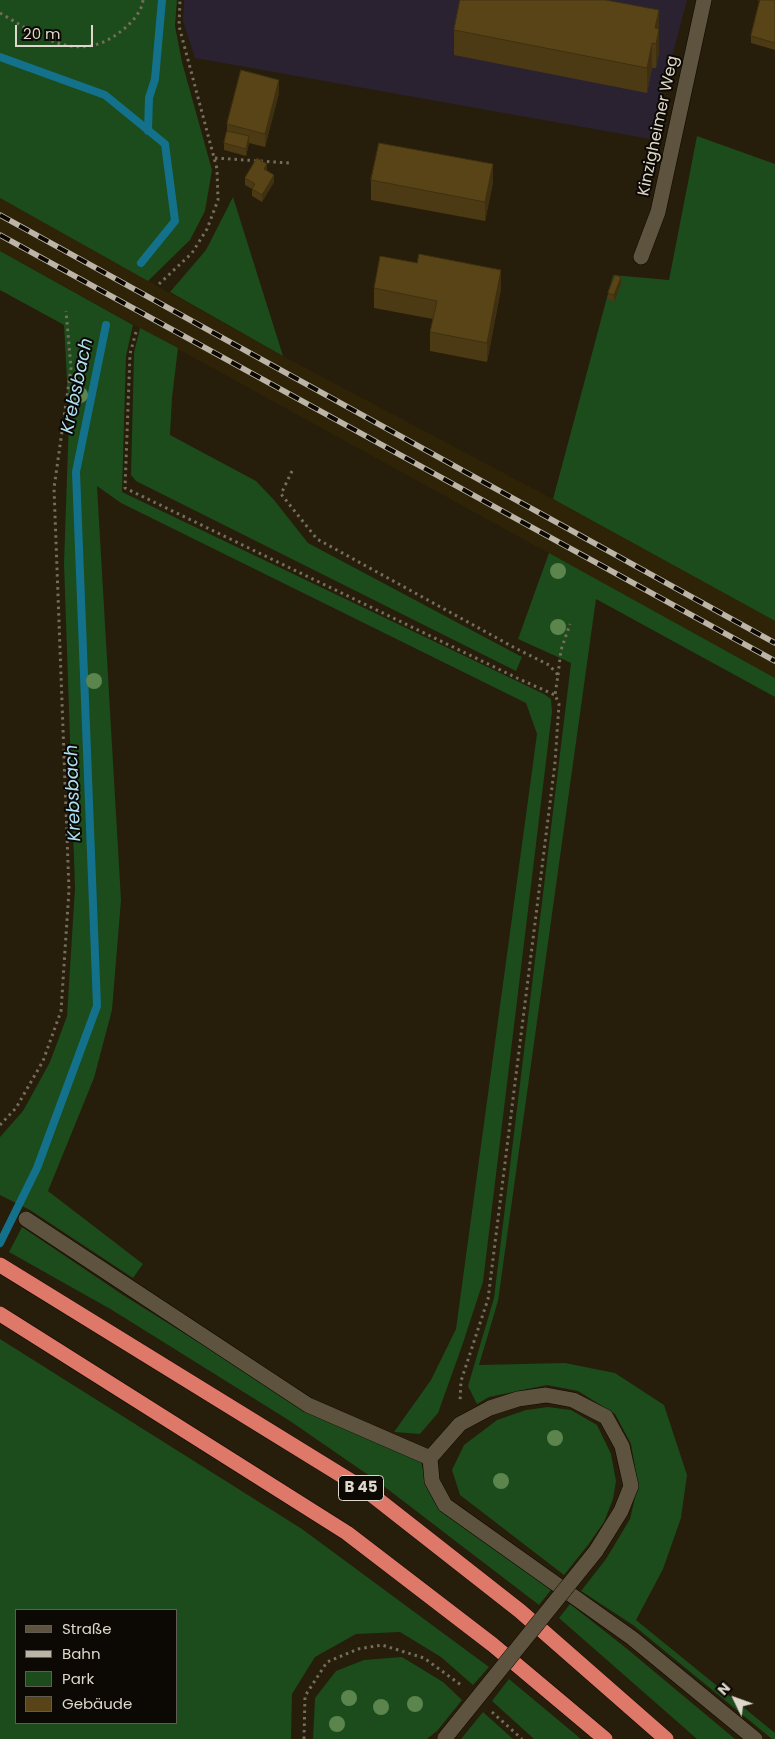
<!DOCTYPE html>
<meta charset="utf-8">
<style>
body{margin:0}
#map{position:relative;width:775px;height:1739px;overflow:hidden;background:#261d0a;font-family:Poppins,sans-serif}
canvas{display:block}
.legend{position:absolute;left:15px;top:1609px;width:162px;height:115px;box-sizing:border-box;background:#0c0803;border:1px solid #605b53;margin:0;padding:6px 9px;list-style:none;font-size:15px;color:#ded8cc}
.legend li{display:flex;align-items:center;gap:10px;height:25px}
.legend b{width:25px;border:1px solid #605b53}
.north{position:absolute;left:710px;top:1674px;width:50px;height:50px;-webkit-text-stroke:4px #0c0803;paint-order:stroke;rotate:312deg;font-size:14px;font-weight:700;line-height:20px;text-align:center;color:#ded8cc}
.north::after{content:'';display:block;margin:auto;width:18px;height:22px;background:#ded8cc;clip-path:polygon(50% 0,100% 100%,50% 72%,0 100%)}
.scale{position:absolute;left:15px;top:25px;width:78px;height:22px;box-sizing:border-box;border:2px solid #ded8cc;border-top:0;padding-left:6px;font-size:15px;line-height:18px;white-space:nowrap;color:#ded8cc;-webkit-text-stroke:4px #0c0803;paint-order:stroke}
</style>
<div id="map">
<canvas width="775" height="1739"></canvas>
<ul class="legend">
<li><b style="height:6px;background:#5d533e"></b>Straße</li>
<li><b style="height:6px;background:#bbb4a7"></b>Bahn</li>
<li><b style="height:14px;background:#1c4b1c"></b>Park</li>
<li><b style="height:14px;background:#584417"></b>Gebäude</li>
</ul>
<div class="north">N</div>
<div class="scale">20 m</div>
</div>
<script>
const ctx = document.querySelector('canvas').getContext('2d');
ctx.lineJoin = 'round';
function paint(path, color) { ctx.fillStyle = color; ctx.fill(path, 'evenodd'); }
function strokePath(path, color, width, dash) { ctx.strokeStyle = color; ctx.lineWidth = width; ctx.lineCap = dash ? 'butt' : 'round'; ctx.setLineDash(dash || []); ctx.stroke(path); }
function label(font, color, halo, rows, align = 'center') {
  ctx.font = font + ' Poppins,sans-serif'; ctx.lineWidth = 4; ctx.setLineDash([]); ctx.textBaseline = 'middle'; ctx.strokeStyle = halo; ctx.fillStyle = color; for (const [text, x, y, turn = 0] of rows) {
    ctx.save(); ctx.translate(x, y); ctx.rotate((+turn || 0) * Math.PI / 180); ctx.textAlign = isNaN(turn) ? turn : align; if (halo) ctx.strokeText(text, 0, 0); ctx.fillText(text, 0, 0); ctx.restore();
  }
}
paint(new Path2D(`
 M184,0H687L650,139L195,58L183,21Z`), '#2a2231');
paint(new Path2D(`
 M0,198L283,356L553,499L775,621V678L0,251Z`), '#2e2207');
paint(new Path2D(`
 M0,0H177L175,26L182,62L212,170L205,211L190,240L148,281L0,198Z
 M697,136L775,164V621L553,499L613,275L669,280Z
 M233,197L283,356L170,292L206,250Z
 M0,251L133,325L126,356L122,492L544,694L551,699L552,712L483,1282L462,1346L438,1413L420,1434L394,1432L431,1380L456,1329L537,734L526,703L121,503L97,486L121,900L112,1010L94,1078L48,1191L143,1264L133,1278L30,1210L0,1195V1137L23,1111L50,1062L67,1016L75,888L64,563L69,418L64,325L0,290Z
 M140,328L178,348L172,398L170,435L256,481L274,500L308,543L522,657L516,671L136,481L131,475L134,353Z
 M549,553L775,678V697L596,599L498,1301L479,1365L565,1363L615,1373L664,1405L687,1475L681,1518L663,1569L636,1620L775,1733V1739H772L633,1625L581,1591L606,1559L630,1519L638,1485L631,1444L615,1414L578,1391L547,1385L489,1397L477,1404L468,1386L494,1298L571,663L518,639Z
 M22,1227L123,1295L307,1410L421,1461L426,1484L551,1590L539,1605L377,1481L290,1421L112,1310L9,1252Z
 M0,1339L302,1529L489,1667L473,1685L441,1657L400,1632L356,1634L315,1657L292,1694L291,1739H0ZM16,1610H176V1723H16Z
 M548,1407L571,1410L597,1425L611,1454L616,1481L613,1499L604,1522L588,1545L564,1575L460,1495L452,1470L464,1445L497,1420L526,1410Z
 M570,1604L626,1648L735,1739H697L559,1618Z
 M402,1657L443,1682L462,1700L437,1731L427,1739H313L315,1698L336,1671L364,1660Z
 M509,1679L581,1739H534L492,1701Z
 M483,1712L513,1739H461Z`), '#1c4b1c');
strokePath(new Path2D(`
 M0,57L105,95L165,144L175,221L141,263
 M148,131L149,98L155,79L162,0
 M0,1243L37,1168L97,1006L76,472L106,325`), '#14718c', 8);
const street = new Path2D(`
 M641,257L658,212L704,0
 M26,1219L308,1405L430,1458
 M596,1551L621,1511L631,1486L622,1446L606,1417L573,1400L546,1395L518,1399L490,1408L460,1424L430,1458L432,1481L445,1505L632,1638L755,1739`);
const highway = new Path2D(`
 M0,1265L367,1491L520,1611L666,1739
 M0,1314L347,1533L493,1645L605,1739`);
strokePath(street, '#0f0700', 16);
strokePath(highway, '#0f0700', 16);
strokePath(new Path2D(`
 M0,13C42,37 80,67 125,28C133,21 142,11 143,0
 M215,158L289,163
 M159,284L192,253L207,229L218,200L217,169L179,26L180,0
 M136,332L130,354L125,488L517,678L555,695
 M292,471L281,494L317,539L515,648L549,665L558,675L555,695L559,704L555,763L488,1299L461,1381L460,1401
 M558,675L561,650L570,624
 M0,1125L16,1108L43,1061L61,1011L69,890L54,488L71,368L66,311
 M492,1712L522,1739
 M304,1739L305,1696L327,1662L358,1649L382,1645L424,1658L461,1685`), '#756d5d', 3, [2.5, 4]);
strokePath(street, '#5d533e', 15);
strokePath(highway, '#de7869', 15);
const rail = new Path2D(`
 M0,215L775,643
 M0,235L775,661`);
strokePath(rail, '#bbb4a7', 5.5);
strokePath(rail, '#0c0803', 4, [11]);
const streetBridge = new Path2D(`
 M445,1738L596,1551`);
strokePath(streetBridge, '#0f0700', 16, []);
strokePath(streetBridge, '#5d533e', 15);
ctx.fillStyle = '#5b854d';
for (const [x, y] of [
 [80,395],
 [558,571],
 [558,627],
 [94,681],
 [555,1438],
 [501,1481],
 [349,1698],
 [415,1704],
 [381,1707],
 [337,1724]
]) { ctx.beginPath(); ctx.arc(x, y, 8, 0, 2 * Math.PI); ctx.fill(); }
paint(new Path2D(`
 M757,0H775V50L751,43V36L760,1Z
 M659,29V53L656,68H652L647,93L454,55V30Z
 M279,93L265,147L249,143L246,156L224,150V143L227,131V124Z
 M267,171L274,182L262,202L252,196V189L245,185V178Z
 M371,180L493,183L485,221L371,200Z
 M621,284L614,302L608,299V293Z
 M374,288L501,289L487,362L430,351V332L433,319L374,308Z`), '#4c3a14');
paint(new Path2D(`
 M659,10V53L656,68V44L655,28Z
 M652,43V68L647,93V68Z
 M279,80V93L265,147V134Z
 M249,136V143L246,156V149Z
 M267,164V171L264,169Z
 M493,164V183L485,221V202Z
 M274,175V182L262,202V195Z
 M501,270V289L487,362V343Z
 M621,277V284L614,302V295Z`), '#3e3010');
const building = new Path2D(`
 M460,0H606L659,10L655,28L659,29L656,44L652,43L647,68L454,30Z
 M760,0H775V43L751,36Z
 M241,70L279,80L265,134L227,124Z
 M227,131L249,136L246,149L224,143Z
 M379,143L493,164L485,202L371,180Z
 M257,158L267,164L264,169L274,175L262,195L252,189L255,184L245,178Z
 M419,254L501,270L487,343L430,332L437,301L374,288L380,256L417,263Z
 M615,275L621,277L614,295L608,293Z`);
paint(building, '#584417');
strokePath(building, '#3e3010', 1);
for (const [x, y, w] of [
 [361,1488,45]
]) { const box = new Path2D(); box.roundRect(x - w / 2, y - 12.5, w, 25, 4); ctx.fillStyle = '#0c0803'; ctx.fill(box); strokePath(box, '#ded8cc', 1); }
label('bold 15px', '#ded8cc', null, [
 ["B 45",361,1488]
]);
label('16px', '#ded8cc', '#0c0803', [
 ["Kinzigheimer Weg",659,126,-78]
]);
label('italic 18px', '#aedff2', '#0c0803', [
 ["Krebsbach",78,386,-78],
 ["Krebsbach",74,793,-92]
]);
</script>
